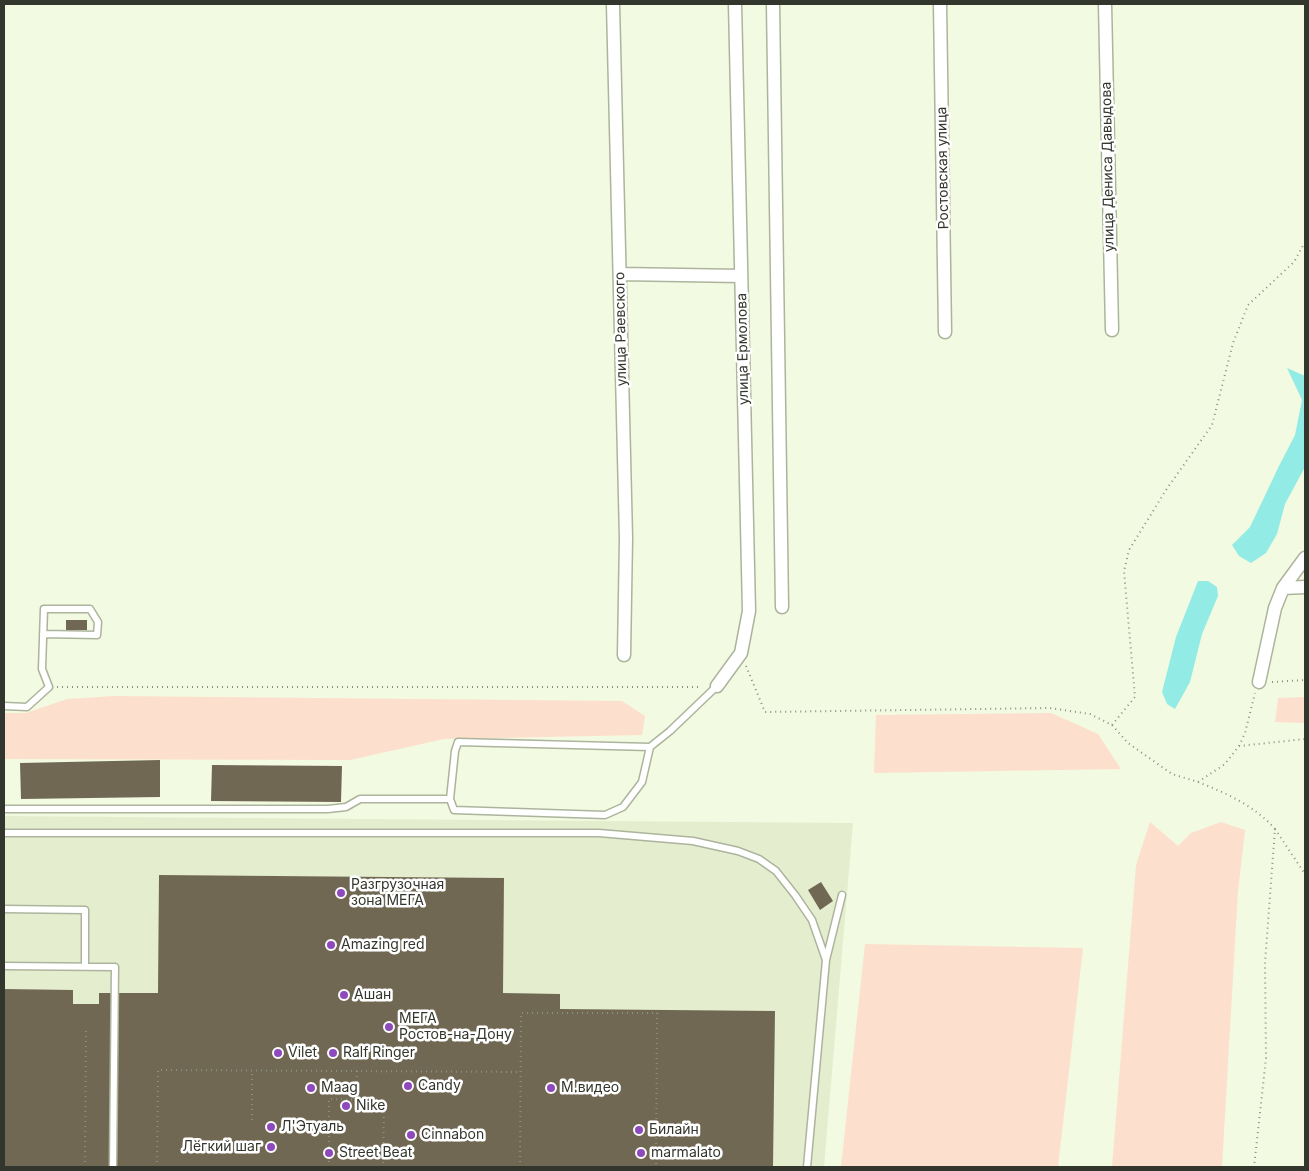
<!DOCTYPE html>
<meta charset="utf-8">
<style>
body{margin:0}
#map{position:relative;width:1309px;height:1171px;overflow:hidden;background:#f2fae1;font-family:Inter,sans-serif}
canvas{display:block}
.frame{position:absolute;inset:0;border:5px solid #33362c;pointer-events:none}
</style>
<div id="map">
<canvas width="1309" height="1171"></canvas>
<div class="frame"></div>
</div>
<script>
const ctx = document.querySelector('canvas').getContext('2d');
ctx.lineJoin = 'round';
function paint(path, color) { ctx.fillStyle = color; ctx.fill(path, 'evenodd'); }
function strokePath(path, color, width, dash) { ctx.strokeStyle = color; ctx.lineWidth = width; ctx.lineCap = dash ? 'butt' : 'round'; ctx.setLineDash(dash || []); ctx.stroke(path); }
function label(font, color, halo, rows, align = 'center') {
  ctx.font = font + ' Inter,sans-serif'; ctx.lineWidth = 5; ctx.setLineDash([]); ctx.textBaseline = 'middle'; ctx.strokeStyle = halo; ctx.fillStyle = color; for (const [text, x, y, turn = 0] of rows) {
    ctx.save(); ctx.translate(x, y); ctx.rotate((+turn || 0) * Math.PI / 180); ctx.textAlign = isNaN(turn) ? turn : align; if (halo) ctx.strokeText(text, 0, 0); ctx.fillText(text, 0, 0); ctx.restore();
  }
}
paint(new Path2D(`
 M4,816L853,823L824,1167H4Z`), '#e4eecf');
paint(new Path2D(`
 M114,696L622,701L645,716L642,735L444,739L350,760L4,759V713H26L67,699Z
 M1305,697V723L1275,722L1278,698Z
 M1051,713L1098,734L1121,769L874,773L876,715Z
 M1150,822L1178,846L1191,833L1221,822L1245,830L1238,891L1222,1167H1112L1136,865Z
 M865,944L1083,948L1058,1167H841Z`), '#fddfcd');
paint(new Path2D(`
 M1287,368L1305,376V467L1285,504L1277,534L1266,553L1251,563L1239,556L1232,545L1250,527L1279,466L1295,435L1302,400Z
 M1198,581H1208L1217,587L1218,596L1202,634L1190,682L1175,709L1167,704L1162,692L1176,637Z`), '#93ebe5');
paint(new Path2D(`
 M66,620H87V630H66Z
 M160,760V797L21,799L20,763Z
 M212,765L342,766L341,802L211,801Z
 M159,875L504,878L503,993L560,994V1009L775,1011L773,1167H4V989L73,990V1004H99V993H158Z
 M821,882L833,901L820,910L808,890Z`), '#716853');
const lane = new Path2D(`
 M4,706L27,707L49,687L42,669L44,609H90L98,622L97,635L43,634
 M450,799L455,751L458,742L650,747
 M4,809H328L346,807L360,799H450L454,810L605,815L623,807L642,782L650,747L670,731L717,686
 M4,833H599L693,841L738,851L759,859L776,871L795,895L812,920L826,960
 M4,909L85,910V966
 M4,966L115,967L113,1167
 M807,1167L826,960L842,895`);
const street = new Path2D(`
 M613,4L626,538L624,655
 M773,4L782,607
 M940,4L945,332
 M1105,4L1112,330
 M620,274L741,276
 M1283,588L1305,587
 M1259,682L1275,608L1283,588L1305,558
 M717,686L741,653L749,611L735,4`);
strokePath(lane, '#adb49d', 9);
strokePath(street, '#adb49d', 15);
strokePath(new Path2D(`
 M746,666L765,712L1050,708L1090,714L1112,725L1128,743L1172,774L1198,782L1225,764L1239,746L1305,739
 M1272,682L1305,680
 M57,687H702
 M1112,725L1135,697L1124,571L1129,550L1166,490L1212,425L1233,343L1248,305L1294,262L1305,242
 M1239,746L1245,733L1255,693
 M1198,782C1226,793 1255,806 1275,829L1265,963L1266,1058L1254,1167
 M1275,829L1305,874
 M357,1071V1099
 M252,1120V1070
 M85,1167L86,1027
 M157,1167L158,1070L521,1072
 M329,1167V1099L384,1100L383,1167
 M520,1167L521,1013H657L656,1167`), '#8b907f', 2, [1, 4]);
strokePath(lane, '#fff', 6);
strokePath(street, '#fff', 12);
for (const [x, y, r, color] of [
 [341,893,5,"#8e49bc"],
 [331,945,5,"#8e49bc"],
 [344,995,5,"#8e49bc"],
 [389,1027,5,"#8e49bc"],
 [278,1053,5,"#8e49bc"],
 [333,1053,5,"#8e49bc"],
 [408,1086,5,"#8e49bc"],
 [311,1088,5,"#8e49bc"],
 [551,1088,5,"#8e49bc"],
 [346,1106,5,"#8e49bc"],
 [271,1127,5,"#8e49bc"],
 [639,1130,5,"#8e49bc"],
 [411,1135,5,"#8e49bc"],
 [271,1147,5,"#8e49bc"],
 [329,1153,5,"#8e49bc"],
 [641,1153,5,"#8e49bc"]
]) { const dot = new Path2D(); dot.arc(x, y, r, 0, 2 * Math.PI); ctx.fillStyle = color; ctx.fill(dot); strokePath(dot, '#fff', 2); }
label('14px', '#33362c', '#fff', [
 ["улица Дениса Давыдова",1108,167,-91],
 ["Ростовская улица",943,168,-91],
 ["улица Раевского",621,329,-91],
 ["улица Ермолова",743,349,-91]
]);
label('14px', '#33362c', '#fff', [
 ["Разгрузочная",351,885],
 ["зона МЕГА",351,901],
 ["Amazing red",341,945],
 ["Ашан",354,995],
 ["МЕГА",399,1019],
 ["Ростов-на-Дону",399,1035],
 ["Vilet",288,1053],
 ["Ralf Ringer",343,1053],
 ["Candy",418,1086],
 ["Maag",321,1088],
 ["М.видео",561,1088],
 ["Nike",356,1106],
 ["Л'Этуаль",281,1127],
 ["Билайн",649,1130],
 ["Cinnabon",421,1135],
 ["Лёгкий шаг",261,1147,"right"],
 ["Street Beat",339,1153],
 ["marmalato",651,1153]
], 'left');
</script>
